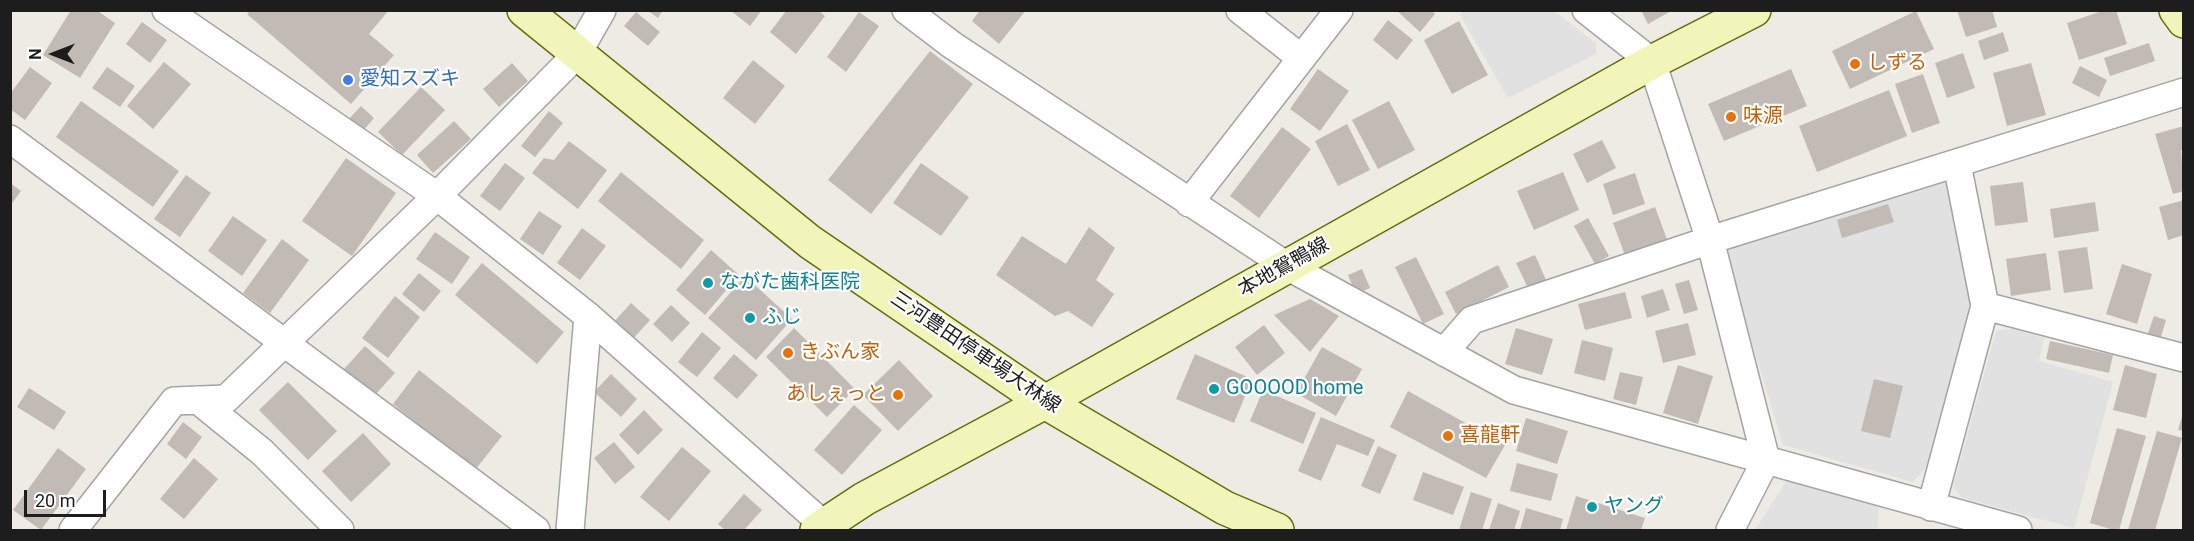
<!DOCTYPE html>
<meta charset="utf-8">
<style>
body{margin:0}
#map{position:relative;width:2194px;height:541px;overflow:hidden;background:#eeebe4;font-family:Roboto,sans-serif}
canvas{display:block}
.frame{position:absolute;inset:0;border:12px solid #1d1d1d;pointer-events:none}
.north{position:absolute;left:24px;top:24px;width:60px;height:60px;-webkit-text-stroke:4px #fff;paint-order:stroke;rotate:270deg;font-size:16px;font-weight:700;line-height:24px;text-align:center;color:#1d1d1d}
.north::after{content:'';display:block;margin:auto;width:21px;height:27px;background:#1d1d1d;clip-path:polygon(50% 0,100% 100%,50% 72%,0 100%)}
.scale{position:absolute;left:24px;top:490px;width:82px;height:27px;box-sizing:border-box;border:3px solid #1d1d1d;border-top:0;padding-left:8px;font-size:18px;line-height:21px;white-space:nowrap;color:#1d1d1d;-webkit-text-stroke:4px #fff;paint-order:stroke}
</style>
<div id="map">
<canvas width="2194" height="541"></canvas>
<div class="frame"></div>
<div class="north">N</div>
<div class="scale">20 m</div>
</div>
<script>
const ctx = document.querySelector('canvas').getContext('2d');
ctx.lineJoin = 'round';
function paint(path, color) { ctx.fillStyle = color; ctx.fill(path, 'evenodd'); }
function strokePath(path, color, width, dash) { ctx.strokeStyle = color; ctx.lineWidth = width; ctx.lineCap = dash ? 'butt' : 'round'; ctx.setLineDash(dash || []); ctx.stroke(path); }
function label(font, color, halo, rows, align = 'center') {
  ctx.font = font + ' Roboto,"Noto Sans JP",sans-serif'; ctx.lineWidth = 4.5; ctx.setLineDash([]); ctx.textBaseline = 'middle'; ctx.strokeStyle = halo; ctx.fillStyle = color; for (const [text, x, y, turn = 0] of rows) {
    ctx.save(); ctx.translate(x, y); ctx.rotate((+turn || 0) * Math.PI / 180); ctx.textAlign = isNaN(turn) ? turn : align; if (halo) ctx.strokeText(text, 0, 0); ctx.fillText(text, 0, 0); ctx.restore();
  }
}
paint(new Path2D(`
 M1465,10L1554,11L1596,43V54L1508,98L1460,15Z
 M1937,180L1952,183L1975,306L1929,465L1913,482L1783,445L1726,256L1732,244Z
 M2012,329L2044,338L2039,361L2113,382L2074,528L1962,498L1953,487L1996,331Z
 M1787,480L1879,504L1878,530H1755Z`), '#e1e1e1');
paint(new Path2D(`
 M71,10H96L115,23L80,78L43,55Z
 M251,10H389L369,34L394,55L351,104L247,14Z
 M647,10H663L658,18Z
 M730,10H762L750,26Z
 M787,10H818L825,16L796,54L770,32Z
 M980,10H1026L999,44L972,21Z
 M1396,10H1431L1435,14L1420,32Z
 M1641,10H1673L1648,24Z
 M1957,10H1992L1997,27L1966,37Z
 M2105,10H2116L2127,44L2079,60L2067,23Z
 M1916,11L1934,49L1850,89L1832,51Z
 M636,12L660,32L648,46L624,26Z
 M859,12L879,26L846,72L827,57Z
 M1388,20L1413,40L1397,60L1373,40Z
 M1459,21L1488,75L1452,94L1424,40Z
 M142,22L167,40L150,63L126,44Z
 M2003,32L2009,51L1984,60L1978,41Z
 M2149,43L2155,61L2110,76L2104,58Z
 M930,51L973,84L871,214L828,180Z
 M1963,53L1975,88L1947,98L1935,63Z
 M753,60L785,86L755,124L723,98Z
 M164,62L191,84L153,129L127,106Z
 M512,63L528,81L499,107L483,89Z
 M2031,63L2046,115L2007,126L1993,73Z
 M2080,66L2107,80L2099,97L2072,83Z
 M30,67L52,83L25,120L10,109V94Z
 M107,67L135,86L120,107L92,88Z
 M1318,69L1349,91L1320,131L1290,109Z
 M1791,69L1807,106L1724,141L1708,104Z
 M1923,74L1940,123L1912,133L1895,84Z
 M421,87L445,110L402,155L378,132Z
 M1889,90L1907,136L1817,172L1799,126Z
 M81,101L179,171L153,207L56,137Z
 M1389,101L1415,150L1378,169L1352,120Z
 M361,106L374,118L362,132L348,120Z
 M549,111L563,123L535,157L521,146Z
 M454,121L471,139L433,173L417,155Z
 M1347,124L1370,170L1338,186L1315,141Z
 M2184,126V150H2181L2184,191L2173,194L2155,134Z
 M1282,127L1311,149L1259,218L1230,196Z
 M1602,140L1616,168L1587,183L1573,154Z
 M569,141L607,170L578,209L532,173L544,158L554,160Z
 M346,158L396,193L352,256L302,221Z
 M505,163L525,178L500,211L480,196Z
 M921,163L969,197L941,236L893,203Z
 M621,172L704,240L681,269L598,201Z
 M1563,172L1579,210L1534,230L1517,191Z
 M1635,173L1645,204L1613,215L1603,184Z
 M186,175L211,193L180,237L154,219Z
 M2023,182L2028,222L1995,226L1990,186Z
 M10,183L21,191L10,206Z
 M2184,200V235L2168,240L2159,207Z
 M2095,202L2099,231L2054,238L2050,209Z
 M1888,204L1894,222L1842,238L1837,220Z
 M1655,207L1668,242L1626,258L1613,223Z
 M539,211L562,226L543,255L520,239Z
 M233,216L267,240L242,276L208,251Z
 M1588,218L1609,256L1595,264L1574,226Z
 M1089,227L1115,248L1096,280L1114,294L1092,327L1068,311L1055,316L996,275L1022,236L1066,264Z
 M582,228L606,246L580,280L557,263Z
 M435,232L470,257L452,284L416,259Z
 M282,239L309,260L270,313L243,293Z
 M2087,247L2093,289L2064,293L2058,251Z
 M711,250L739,275L705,315L676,290Z
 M2046,253L2051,290L2011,296L2006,259Z
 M1535,255L1546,280L1528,288L1516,263Z
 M1416,257L1444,314L1423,324L1395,267Z
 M482,263L564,332L537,364L455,295Z
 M2122,264L2152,274L2137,324L2106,314Z
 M1498,265L1509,287L1456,314L1445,292Z
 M1362,269L1370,288L1356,294L1348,275Z
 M419,273L441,291L424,312L402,294Z
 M745,276L792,319L756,360L708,318Z
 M1689,280L1698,310L1684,314L1675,284Z
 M1663,289L1670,310L1647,318L1641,296Z
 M1625,292L1632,318L1585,330L1578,304Z
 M395,296L420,317L388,358L362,338Z
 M1310,299L1339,316L1310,352L1274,315Z
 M631,303L650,320L631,341L612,324Z
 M671,305L690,323L672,342L653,324Z
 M2154,316L2166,320L2160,340L2147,336Z
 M1688,323L1696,355L1663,363L1655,331Z
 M1264,325L1285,353L1257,375L1235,347Z
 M794,328L855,389L827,417L766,357Z
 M1516,328L1553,339L1542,375L1505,364Z
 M702,332L721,348L697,377L678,362Z
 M1582,340L1613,348L1605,381L1574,373Z
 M2050,341L2113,355L2109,373L2046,359Z
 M365,346L395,373L374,396L344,369Z
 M1322,347L1362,369L1336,416L1296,393Z
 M734,354L758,375L737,399L713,378Z
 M1195,354L1252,379L1234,423L1176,399Z
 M899,360L933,396L898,431L863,395Z
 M1678,365L1713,376L1698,424L1663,413Z
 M2125,365L2157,374L2146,418L2113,410Z
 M419,370L502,436L475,470L393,404Z
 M1620,372L1643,377L1636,405L1613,399Z
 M611,374L637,399L621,417L594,392Z
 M1874,379L1903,386L1890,438L1861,431Z
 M288,382L337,431L308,460L259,410Z
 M29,388L66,412L54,430L17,407Z
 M1263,390L1316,413L1303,444L1250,421Z
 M1408,391L1505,445L1486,478L1390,427Z
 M854,405L882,430L842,475L814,450Z
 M644,410L663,430L638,455L619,435Z
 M2184,410V431L2178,430Z
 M1321,417L1375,440L1368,456L1337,444L1321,481L1298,471Z
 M1526,418L1568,431L1557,464L1516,451Z
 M183,422L202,437L186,459L167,444Z
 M2117,428L2146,436L2119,530H2114L2090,523Z
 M2157,431L2182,438L2155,530H2128Z
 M363,433L391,464L351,502L322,471Z
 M614,442L635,467L615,484L594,458Z
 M1378,446L1397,455L1380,494L1361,486Z
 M682,447L711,471L669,521L640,497Z
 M58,448L86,469L41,530L13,510Z
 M194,458L218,479L184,519L160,499Z
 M1517,463L1558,474L1551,501L1510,491Z
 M1423,472L1464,487L1453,515L1413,500Z
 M1471,492L1492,499L1482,530H1459Z
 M744,494L762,510L744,530H725L718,524Z
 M1576,496L1645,518L1641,530H1566Z
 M1498,503L1520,511L1514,530H1489Z
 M1526,508L1563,519L1560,530H1520Z`), '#c2bab4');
const street = new Path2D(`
 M166,10L437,196L588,316L824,525
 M906,10L952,45L1287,266L1514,390L2018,530
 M1240,10L1301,58
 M1586,10L1652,62L1710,240L1766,460L1730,530
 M10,139L536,530
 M1189,203L1339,10
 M1985,306L2184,358
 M1444,352L1472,320L1710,240L2184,92
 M198,400L262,452L340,530
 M1931,507L1985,306L1957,164
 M73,530L174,401L226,399L437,196L577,54L602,10
 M570,530L588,316`);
const secondary = new Path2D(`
 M524,10L810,242L1045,402L1225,508L1277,530
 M2176,10L2184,21
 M817,530L864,499L1045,402L1652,62L1754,10`);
strokePath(street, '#a4a4a4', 30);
strokePath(secondary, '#626e0b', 36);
strokePath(street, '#fff', 27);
strokePath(secondary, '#f2f5ba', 33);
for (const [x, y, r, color] of [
 [1855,64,6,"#e8710a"],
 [348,80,6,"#3f7fe0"],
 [1731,117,6,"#e8710a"],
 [708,283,6,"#0f9aa8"],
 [750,318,6,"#0f9aa8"],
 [788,353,6,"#e8710a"],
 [1214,389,6,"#0f9aa8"],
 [898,395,6,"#e8710a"],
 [1448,436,6,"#e8710a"],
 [1592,507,6,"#0f9aa8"]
]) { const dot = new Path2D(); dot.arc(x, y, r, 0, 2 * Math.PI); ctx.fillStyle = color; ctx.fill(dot); strokePath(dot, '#fff', 2); }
label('20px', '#c56008', '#fff', [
 ["しずる",1867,64],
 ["味源",1743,117],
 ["きぶん家",800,353],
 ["あしぇっと",886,395,"right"],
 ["喜龍軒",1460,436]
], 'left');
label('20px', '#366cbe', '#fff', [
 ["愛知スズキ",360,80]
], 'left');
label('20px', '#1d1d1d', '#fff', [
 ["本地鴛鴨線",1284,268,-29],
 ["三河豊田停車場大林線",975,353,34]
]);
label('20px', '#0d838f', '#fff', [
 ["ながた歯科医院",720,283],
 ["ふじ",762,318],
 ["GOOOOD home",1226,389],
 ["ヤング",1604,507]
], 'left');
</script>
